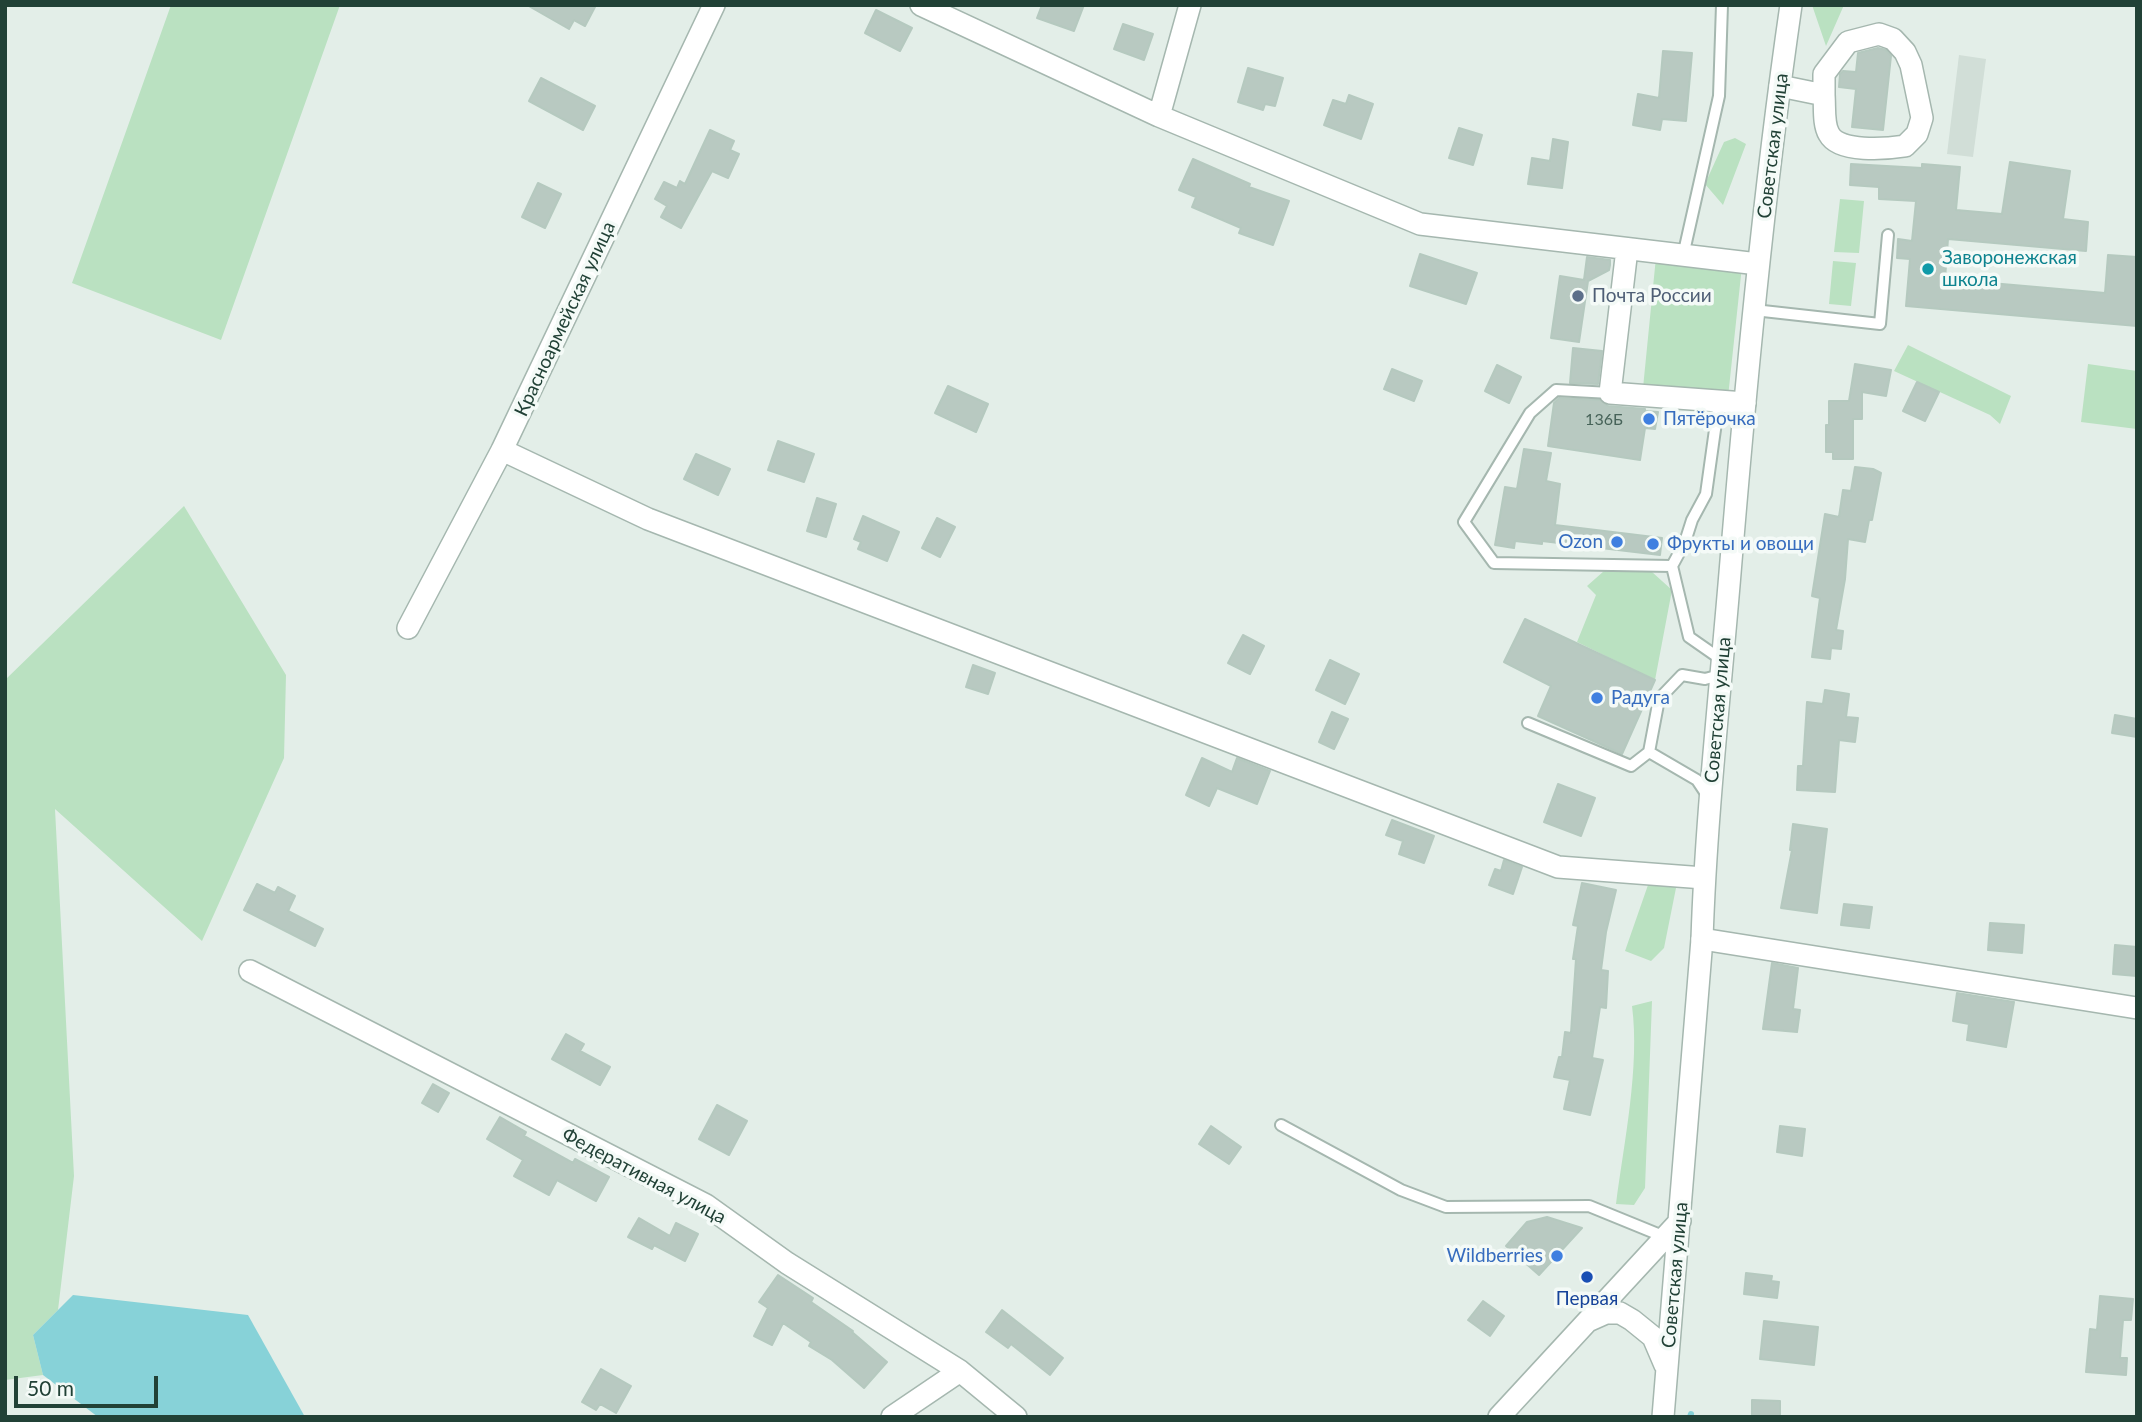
<!DOCTYPE html>
<meta charset="utf-8">
<style>
body{margin:0}
#map{position:relative;width:2142px;height:1422px;overflow:hidden;background:#e3eee8;font-family:Lato,sans-serif}
canvas{display:block}
.frame{position:absolute;inset:0;border:7px solid #214136;pointer-events:none}
.scale{position:absolute;left:14px;top:1376px;width:144px;height:32px;box-sizing:border-box;border:4px solid #214136;border-top:0;padding-left:9px;font-size:21px;line-height:24px;white-space:nowrap;color:#214136;-webkit-text-stroke:5px #f4faf7;paint-order:stroke}
</style>
<div id="map">
<canvas width="2142" height="1422"></canvas>
<div class="frame"></div>
<div class="scale">50 m</div>
</div>
<script>
const ctx = document.querySelector('canvas').getContext('2d');
ctx.lineJoin = 'round';
function paint(path, color) { ctx.fillStyle = color; ctx.fill(path, 'evenodd'); }
function strokePath(path, color, width, dash) { ctx.strokeStyle = color; ctx.lineWidth = width; ctx.lineCap = dash ? 'butt' : 'round'; ctx.setLineDash(dash || []); ctx.stroke(path); }
function label(font, color, halo, rows, align = 'center') {
  ctx.font = font + ' Lato,sans-serif'; ctx.lineWidth = 7; ctx.setLineDash([]); ctx.textBaseline = 'middle'; ctx.strokeStyle = halo; ctx.fillStyle = color; for (const [text, x, y, turn = 0] of rows) {
    ctx.save(); ctx.translate(x, y); ctx.rotate((+turn || 0) * Math.PI / 180); ctx.textAlign = isNaN(turn) ? turn : align; if (halo) ctx.strokeText(text, 0, 0); ctx.fillText(text, 0, 0); ctx.restore();
  }
}
paint(new Path2D(`
 M1959,55L1986,59L1973,157L1947,154Z`), '#d1ded7');
paint(new Path2D(`
 M171,5H340L221,340L72,283Z
 M1812,5H1844L1826,46Z
 M1735,138L1746,144L1723,205L1705,184L1724,142Z
 M1840,199L1864,201L1859,253L1834,252Z
 M1656,257L1742,266L1728,397L1643,388Z
 M1833,261L1856,263L1851,306L1829,304Z
 M1908,345L2011,396L2000,424L1990,415L1894,371Z
 M2088,364L2137,371V429L2081,422Z
 M184,506L286,675L284,758L202,941L55,809L74,1176L58,1310L33,1335L43,1375L5,1380V680Z
 M1604,571L1652,572L1672,590L1655,680L1577,642L1596,595L1587,586Z
 M1677,883L1664,948L1651,961L1625,951L1648,885Z
 M1652,1001L1645,1188L1634,1205L1616,1204C1624,1142 1640,1067 1632,1006Z`), '#bae1c1');
paint(new Path2D(`
 M73,1295L248,1315L305,1417H98L43,1375L33,1335Z`), '#87d2d8');
strokePath(new Path2D(`
 M1690,1417L1691,1414`), '#87d2d8', 6);
const building = new Path2D(`
 M527,5H596L585,26L574,20L569,29Z
 M1042,5H1084L1074,31L1037,18Z
 M876,10L912,28L900,51L865,33Z
 M1123,24L1153,34L1144,60L1114,49Z
 M1878,48L1886,50L1891,56L1883,130L1852,127L1856,89L1839,87L1840,74L1843,71L1856,72L1858,53Z
 M1663,51L1692,53L1686,121L1662,119L1660,130L1633,125L1638,94L1659,98Z
 M1248,68L1283,78L1275,106L1265,104L1263,110L1238,102Z
 M541,78L595,106L583,130L529,101Z
 M1349,95L1373,104L1361,139L1324,125L1333,100L1346,104Z
 M1459,128L1482,135L1473,165L1449,158Z
 M710,130L734,141L730,150L739,154L728,178L712,171L681,228L661,217L667,206L655,199L664,182L677,188L680,181L685,184Z
 M1553,139L1568,142L1562,188L1528,184L1532,158L1550,161Z
 M1193,159L1250,184L1249,187L1289,201L1273,245L1239,233L1241,228L1192,207L1196,197L1179,190Z
 M2010,162L2070,171L2063,219L2088,222L2086,251L1948,239L1945,279L2105,293L2108,255L2137,257V326L1906,306L1910,259L1897,258L1898,239L1912,241L1916,201L1879,199V187L1850,185L1851,164L1922,168V164L1960,167L1956,210L2002,214Z
 M538,183L561,194L545,228L522,217Z
 M1420,254L1477,273L1466,304L1410,286Z
 M1587,257L1610,260V265L1609,270L1588,281L1579,342L1551,338L1560,276L1584,280Z
 M1573,348L1602,351L1598,384L1570,383Z
 M1855,364L1891,370L1886,396L1862,392V419H1853V459H1833V452H1826V425H1829V401H1849Z
 M1497,365L1521,377L1509,403L1485,391Z
 M1392,369L1422,381L1414,401L1384,389Z
 M1917,382L1939,392L1925,421L1903,411Z
 M948,386L988,404L976,432L935,413Z
 M1559,398L1600,400L1608,406L1645,409V411L1658,412L1655,429L1645,428L1640,460L1548,446L1554,403Z
 M778,441L814,454L804,482L768,470Z
 M1524,449L1551,453L1546,481L1560,484L1555,525L1662,538L1660,555L1542,541V544L1515,541L1514,548L1495,545L1505,487L1517,489Z
 M696,454L730,469L718,495L684,479Z
 M1855,467L1873,469L1881,473L1872,520H1869L1865,542L1848,539L1845,579L1836,630L1843,631L1841,649L1831,648L1830,659L1812,657L1820,598L1812,596L1825,514L1839,517L1843,490L1851,491Z
 M817,498L836,504L826,537L807,531Z
 M863,516L899,532L887,561L858,549L861,542L854,539Z
 M937,518L955,527L940,557L922,548Z
 M1525,619L1655,680L1622,754L1538,716L1551,686L1504,662Z
 M1243,635L1264,646L1250,674L1228,663Z
 M1330,660L1359,674L1345,704L1316,690Z
 M973,665L995,673L988,694L966,687Z
 M1825,690L1849,694L1846,717L1858,718L1855,742L1839,740L1835,792L1797,790L1798,766H1803L1807,702L1823,704Z
 M1332,712L1348,719L1334,749L1319,742Z
 M2115,715L2137,719V737L2112,733Z
 M1202,758L1232,772L1237,758L1270,771L1257,804L1217,788L1209,806L1186,795Z
 M1558,784L1595,798L1581,836L1544,822Z
 M1392,820L1434,836L1424,863L1399,854L1403,841L1386,835Z
 M1793,824L1827,829L1817,913L1781,908L1792,850H1790Z
 M1504,860L1522,867L1513,894L1489,885L1495,869L1501,871Z
 M1582,883L1616,890L1606,932L1601,970L1608,971L1606,1008L1600,1007L1592,1058L1603,1060L1590,1115L1564,1109L1570,1080L1554,1077L1559,1057H1562L1565,1032L1571,1033L1576,959H1573L1578,926L1573,925Z
 M257,884L275,893L278,887L295,896L288,911L323,929L315,946L244,910Z
 M1844,904L1872,907L1869,928L1841,925Z
 M1990,923L2024,925L2022,953L1988,950Z
 M2115,945L2137,947V976L2113,974Z
 M1772,963L1798,968L1793,1009L1800,1010L1797,1032L1763,1029Z
 M1957,993L2014,1002L2006,1047L1967,1040L1969,1024L1953,1021Z
 M566,1034L584,1044L580,1051L610,1067L600,1085L552,1059Z
 M433,1084L449,1093L438,1112L422,1103Z
 M717,1105L747,1121L729,1155L699,1139Z
 M500,1117L526,1132L524,1136L573,1163L575,1159L609,1177L596,1201L557,1180L549,1195L514,1176L523,1160L487,1139Z
 M1211,1126L1241,1147L1229,1164L1199,1144Z
 M1780,1126L1805,1129L1802,1156L1777,1152Z
 M1547,1217L1582,1228L1539,1275L1506,1246L1527,1222Z
 M639,1218L670,1236L676,1223L698,1234L685,1261L654,1245L652,1249L628,1237Z
 M1746,1273L1772,1276L1771,1281L1779,1282L1777,1298L1744,1294Z
 M778,1275L813,1298L811,1302L853,1331L852,1332L887,1362L864,1388L832,1360L809,1346L811,1342L783,1323L772,1345L754,1336L768,1308L759,1302Z
 M2100,1296L2133,1299L2131,1320H2123L2120,1358H2127L2126,1375L2086,1372L2090,1329L2097,1330Z
 M1483,1301L1504,1316L1490,1336L1468,1320Z
 M1002,1310L1063,1358L1050,1375L1011,1344L1008,1348L986,1332Z
 M1764,1321L1818,1327L1814,1365L1760,1359Z
 M601,1369L631,1386L616,1413L600,1404L596,1410L582,1402Z
 M1752,1400L1780,1401V1417H1752Z`);
paint(building, '#b8c9c1');
strokePath(building, '#b5c9bf', 2);
const service = new Path2D(`
 M1683,256L1719,96L1722,5
 M1754,310L1880,324L1888,235
 M1610,393L1556,390L1530,413L1464,522L1494,563L1672,566
 M1719,401L1706,494L1692,520L1685,542L1672,566L1689,637L1722,660
 M1528,723L1631,766L1649,752
 M1707,795L1697,780L1649,752L1659,699L1682,675L1705,679L1720,675
 M1281,1125L1401,1190L1446,1207L1589,1206L1665,1237`);
const minor = new Path2D(`
 M921,5L1159,116L1420,224L1758,264
 M1780,86L1824,95C1825,107 1823,124 1829,134C1839,153 1886,149 1905,146L1917,134L1922,118L1911,65L1905,52L1893,39L1879,34L1848,42L1824,74V95
 M1159,116L1190,5
 M1627,249L1610,393L1745,403
 M502,450L648,519L1558,867L1704,878
 M408,628L502,450L714,5
 M1702,939L2137,1008
 M250,971L706,1205L787,1263L960,1371L1016,1417
 M892,1417L960,1371`);
const tertiary = new Path2D(`
 M1588,1321L1606,1313H1620L1632,1320L1653,1337L1665,1365
 M1499,1417L1680,1221
 M1663,1417L1702,939C1706,820 1719,703 1729,585C1745,391 1763,198 1791,5`);
strokePath(service, '#a5b7af', 14);
strokePath(minor, '#a5b7af', 24);
strokePath(tertiary, '#a5b7af', 24);
strokePath(service, '#fff', 10);
strokePath(minor, '#fff', 21);
strokePath(tertiary, '#fff', 21);
for (const [x, y, r, color] of [
 [1928,269,7,"#0f9aa8"],
 [1578,296,7,"#5c6f8a"],
 [1649,419,7,"#3f7fe0"],
 [1617,542,7,"#3f7fe0"],
 [1653,544,7,"#3f7fe0"],
 [1597,698,7,"#3f7fe0"],
 [1557,1256,7,"#3f7fe0"],
 [1587,1277,7,"#1a4fb4"]
]) { const dot = new Path2D(); dot.arc(x, y, r, 0, 2 * Math.PI); ctx.fillStyle = color; ctx.fill(dot); strokePath(dot, '#f4faf7', 2.5); }
label('16px', '#476359', null, [
 ["136Б",1604,420]
]);
label('19px', '#214136', '#f4faf7', [
 ["Советская улица",1773,146,-83],
 ["Красноармейская улица",565,319,-65],
 ["Советская улица",1718,710,-85],
 ["Федеративная улица",644,1176,28],
 ["Советская улица",1675,1275,-85]
]);
label('19px', '#0d838f', '#f4faf7', [
 ["Заворонежская",1942,258],
 ["школа",1942,280]
], 'left');
label('19px', '#4e5e75', '#f4faf7', [
 ["Почта России",1592,296]
], 'left');
label('19px', '#366cbe', '#f4faf7', [
 ["Пятёрочка",1663,419],
 ["Ozon",1603,542,"right"],
 ["Фрукты и овощи",1667,544],
 ["Радуга",1611,698],
 ["Wildberries",1543,1256,"right"]
], 'left');
label('19px', '#164399', '#f4faf7', [
 ["Первая",1587,1299]
]);
</script>
